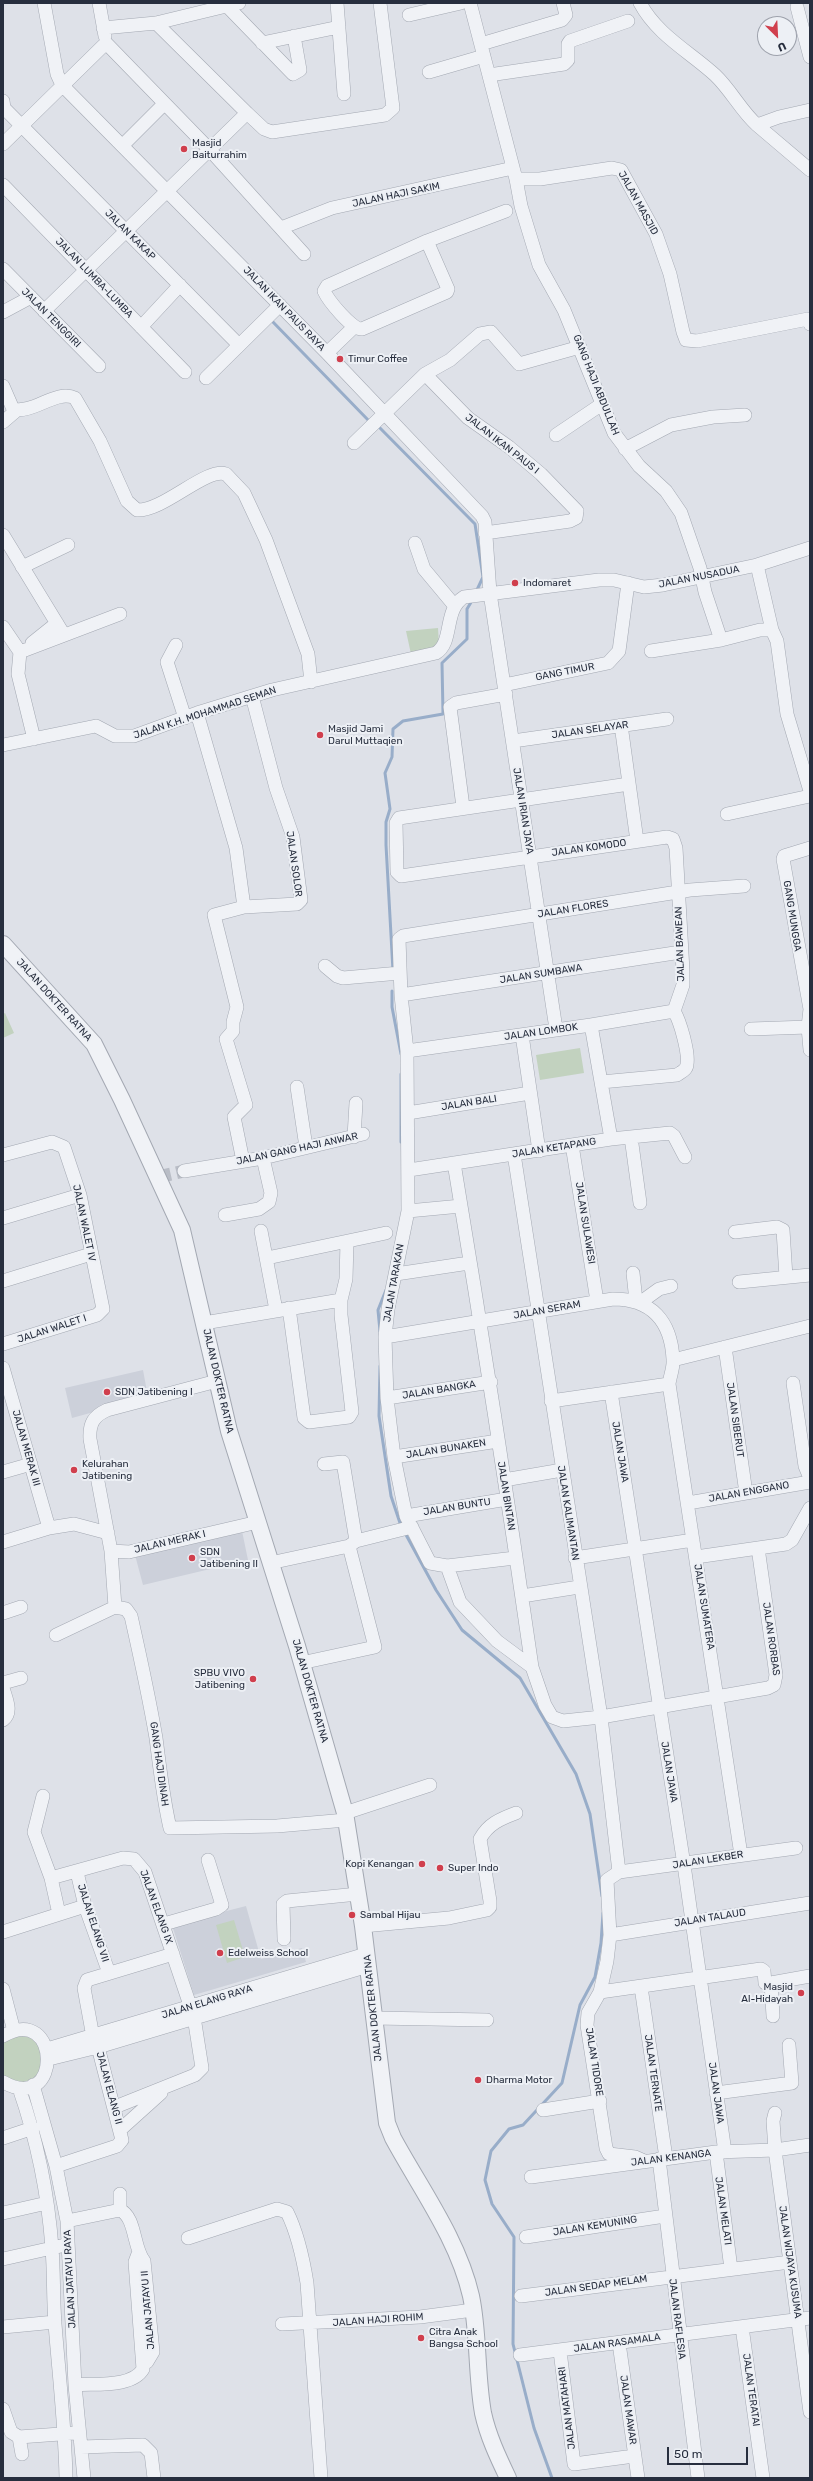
<!DOCTYPE html>
<style>
body{margin:0}
#map{position:relative;width:813px;height:2481px;overflow:hidden;background:#dee1e8;font-family:Rubik,sans-serif}
canvas{display:block}
.frame{position:absolute;inset:0;border:4px solid #272e3e;pointer-events:none}
.north{position:absolute;left:757px;top:16px;width:40px;height:40px;box-sizing:border-box;background:#edf0f5;border:1px solid #9ea2ac;border-radius:50%;rotate:156deg;font-size:11px;font-weight:700;line-height:16px;text-align:center;color:#272e3e}
.north::after{content:'';display:block;margin:auto;width:14px;height:18px;background:#d03f4d;clip-path:polygon(50% 0,100% 100%,50% 72%,0 100%)}
.scale{position:absolute;left:667px;top:2447px;width:81px;height:18px;box-sizing:border-box;border:2px solid #272e3e;border-top:0;padding-left:5px;font-size:12px;line-height:14px;white-space:nowrap;color:#272e3e;-webkit-text-stroke:3px #edf0f5;paint-order:stroke}
</style>
<div id="map">
<canvas width="813" height="2481"></canvas>
<div class="frame"></div>
<div class="north">U</div>
<div class="scale">50 m</div>
</div>
<script>
const ctx = document.querySelector('canvas').getContext('2d');
ctx.lineJoin = 'round';
function paint(path, color) { ctx.fillStyle = color; ctx.fill(path, 'evenodd'); }
function strokePath(path, color, width, dash) { ctx.strokeStyle = color; ctx.lineWidth = width; ctx.lineCap = dash ? 'butt' : 'round'; ctx.setLineDash(dash || []); ctx.stroke(path); }
function label(font, color, halo, rows, align = 'center') {
  ctx.font = font + ' Rubik,sans-serif'; ctx.lineWidth = 4; ctx.setLineDash([]); ctx.textBaseline = 'middle'; ctx.strokeStyle = halo; ctx.fillStyle = color; for (const [text, x, y, turn = 0] of rows) {
    ctx.save(); ctx.translate(x, y); ctx.rotate((+turn || 0) * Math.PI / 180); ctx.textAlign = isNaN(turn) ? turn : align; if (halo) ctx.strokeText(text, 0, 0); ctx.fillText(text, 0, 0); ctx.restore();
  }
}
paint(new Path2D(`
 M143,1370L148,1397L72,1418L65,1388Z
 M242,1531L248,1560L143,1585L135,1555Z
 M246,1906L261,1959L302,1948L306,1962L194,1995L172,1925Z`), '#ccd0da');
paint(new Path2D(`
 M438,628L439,645L435,649L411,654L406,631Z
 M5,1013L14,1033L3,1038V1014Z
 M580,1048L584,1073L540,1080L536,1055Z
 M234,1920L245,1957L227,1963L216,1925Z
 M17,2036C41,2036 41,2049 42,2068L34,2079L20,2083L3,2076V2043Z`), '#c2d2bf');
strokePath(new Path2D(`
 M272,321L370,422
 M377,425L475,524L483,577L476,592
 M393,971L386,845V822L390,809L385,773L392,757L393,729L403,721L443,714L442,663L467,639V609L473,599
 M392,991V1007L401,1054
 M401,1074V1142
 M380,1331L378,1310L386,1290
 M380,1366L379,1416L391,1496L401,1526
 M405,1533L436,1590L462,1630L520,1678L576,1774L590,1814L602,1896
 M552,2478L534,2428L513,2344L514,2237L492,2204L485,2180L491,2151L509,2129L523,2125L562,2083L580,2005L595,1977L601,1943L603,1913`), '#98adc9', 3);
strokePath(new Path2D(`
 M158,1177L184,1171`), '#b9bdc6', 13, [13, 6]);
const minor = new Path2D(`
 M44,3L57,74L62,85L327,353L482,516L485,522L490,593L556,1029
 M99,3L105,36
 M337,3L344,94
 M470,3L516,179H540L612,168L621,170L656,234L670,274L683,332L686,340L697,341L808,319L810,324
 M640,3C657,35 690,52 715,75C731,90 741,111 757,125L779,117L810,110
 M226,5L293,74L300,70L294,36
 M797,7L810,57
 M409,15L461,3
 M156,23L247,113L264,129L272,132L385,115L393,108L380,3
 M103,28L156,23L239,3
 M106,43L210,150L304,254
 M262,43L339,27
 M481,44L562,20L566,15L563,3
 M429,72L484,56
 M489,75L564,64L568,60V44L570,41L628,21
 M3,101L4,108L239,345
 M757,125L810,170
 M3,144L106,43
 M123,145L164,104
 M516,179L521,206L539,265L564,310L614,433L639,466L666,491L681,513L700,568L705,592L721,640
 M3,185L185,372
 M281,228L332,208L513,168
 M427,241L448,289L447,292L362,329C352,330 328,300 324,291L327,286L427,241L506,211
 M3,269L99,366
 M44,311L247,113
 M3,312L31,297
 M141,327L180,285
 M327,353L354,327
 M425,374L468,418L509,447L541,474L577,511L576,518L570,521L485,533
 M206,378L280,305
 M3,386L13,409C34,414 56,389 75,398L100,441L127,501L137,510C164,511 206,467 226,474L244,493L266,540L308,654L311,682
 M3,422L17,410
 M556,435L602,404
 M354,443L425,374L450,360L480,334L491,332L519,364L580,347
 M625,449L671,425L713,417L745,415
 M3,535L64,635
 M415,543L424,569L454,605
 M757,565L772,630L777,641L787,714L810,791
 M22,567L68,545
 M3,627L20,652
 M32,643L57,623
 M176,645L167,662L185,718
 M651,651L721,640L760,630H772
 M504,685L608,663L619,651L628,583
 M197,713L236,848L244,907
 M621,725L637,841
 M34,739L18,674L20,652L120,614
 M513,741L667,719
 M3,745L96,726L115,736H134L197,713L272,690L436,653C454,642 443,610 464,597L599,580H614L644,587L663,585L757,565L810,548
 M463,807L450,707L456,703L506,694
 M727,814L810,796
 M810,848L784,856L783,859L810,1009L808,1027L810,1050
 M325,966L337,976L343,978L400,973
 M401,995L681,952
 M591,1025L611,1139
 M751,1029L808,1027
 M522,1035L539,1151
 M407,1051L591,1025L674,1011
 M601,1082L677,1075C681,1072 687,1070 687,1064C689,1052 680,1021 674,1011L683,985V971L676,848L673,839L667,837L401,876L397,872L396,823L399,818L629,784
 M297,1087L306,1147
 M408,1113L530,1093
 M354,1137L356,1103
 M631,1137L640,1203
 M572,1145L597,1301
 M514,1154L601,1717L619,1872
 M3,1155L52,1142L64,1147L80,1195L103,1309L97,1315L3,1344
 M243,1161L234,1117L246,1105L226,1039L233,1031V1022L237,1007L214,915L244,907L297,904L301,900L293,837L276,788L252,696
 M454,1163C482,1331 508,1499 532,1667L545,1705L552,1717L563,1721L601,1717L768,1688L774,1685L776,1675L758,1548
 M409,1170L611,1139L670,1133L674,1136L685,1157
 M184,1171L263,1158L363,1134
 M408,1211L461,1206
 M225,1215L259,1209L269,1202L271,1193L263,1158
 M3,1218L80,1195
 M261,1231L276,1310
 M735,1232L777,1227L783,1230L786,1277
 M267,1258L386,1233
 M633,1273L636,1301
 M396,1274L469,1263
 M3,1281L91,1254
 M739,1282L810,1275
 M641,1302L659,1289L671,1286
 M289,1308L304,1418L309,1422L349,1417L352,1412L341,1315V1300L346,1279L347,1242
 M204,1323L341,1300
 M385,1337L613,1299C652,1299 671,1321 673,1359C674,1367 670,1376 669,1384L741,1855
 M725,1347L746,1493
 M673,1360L810,1326
 M3,1368L49,1528
 M217,1381L107,1410C94,1416 89,1423 90,1439L111,1551L129,1552L258,1522
 M793,1383L805,1466L810,1478
 M611,1392L684,1865L725,2152
 M387,1398L491,1382
 M551,1401L669,1384
 M394,1457L498,1441
 M324,1464L343,1462L356,1541
 M3,1472L31,1464
 M504,1480L562,1470
 M688,1503L810,1482
 M406,1516L507,1499
 M3,1542L49,1528L74,1524L108,1533
 M696,1557L786,1544L792,1540L810,1508
 M515,1558L447,1566L430,1563L406,1516L394,1457L387,1398L385,1337L388,1309L408,1211L407,1051L401,995L399,939L403,936L690,890L744,886
 M575,1558L693,1540
 M270,1563L349,1546L356,1541L412,1527
 M447,1566L460,1602L497,1641L532,1667
 M522,1596L579,1587
 M115,1607L126,1609L131,1616C140,1656 149,1697 156,1738C160,1769 163,1798 170,1828L277,1826L346,1820
 M3,1613L21,1607
 M56,1635L115,1607L111,1551
 M301,1663L375,1647L349,1546
 M3,1683L21,1678
 M3,1688C6,1699 13,1712 3,1720
 M43,1796L34,1832L51,1878L59,1914
 M345,1813L430,1785
 M77,1872L85,1906L109,1973
 M51,1878L123,1858L134,1859L145,1872L194,2017L202,2068L195,2075L115,2107
 M164,1924L216,1909L222,1905L208,1860
 M363,1926L449,1918L487,1910L490,1907V1901L480,1839C488,1824 500,1819 516,1813
 M3,1932L85,1906
 M610,1935L810,1903
 M284,1939L283,1904L287,1901L358,1894
 M771,1983L810,1976
 M641,1987L666,2158
 M3,1989L14,2031
 M600,1992L761,1969L764,1971L765,1983H771L773,2016
 M374,2018L487,2020
 M3,2036C61,2002 63,2116 3,2082
 M93,2037L84,1988L87,1980L173,1954
 M47,2049L366,1954
 M49,2059L98,2047L368,1966
 M33,2085L56,2166L67,2221L75,2385L84,2478
 M19,2088C37,2140 48,2193 52,2248C54,2273 53,2298 55,2324C59,2375 65,2426 66,2478
 M716,2093L792,2083L789,2045
 M543,2110L600,2101
 M775,2113L773,2121L775,2150L810,2412
 M121,2129L161,2093
 M3,2138L33,2128
 M716,2152L731,2269
 M659,2159L698,2478
 M644,2161L635,2157L609,2154L606,2148L587,2025L588,2013L600,1992L607,1961L610,1935L607,1880L619,1872L796,1848
 M56,2166L117,2146L122,2140L98,2047
 M531,2177L716,2152L775,2150L810,2145
 M120,2194V2210C136,2217 133,2248 144,2261L153,2352L147,2362L143,2364
 M3,2213L47,2203
 M67,2221L120,2210
 M526,2237L665,2216
 M188,2238L277,2209L287,2212C298,2234 303,2258 307,2283L321,2478
 M3,2259L61,2246
 M521,2296L790,2262
 M282,2324L420,2317L473,2310
 M3,2327L55,2322
 M742,2327L763,2478
 M619,2343L638,2478
 M560,2351L574,2464L634,2456
 M520,2355L810,2318
 M75,2385C94,2383 132,2388 143,2369L135,2262L138,2254
 M3,2409L11,2432L19,2437L74,2433
 M19,2437L22,2454
 M81,2447L143,2445L151,2453L154,2478`);
const tertiary = new Path2D(`
 M3,944L94,1044L122,1100L182,1230L229,1431L297,1646L345,1813L363,1926L387,2123L393,2138C420,2188 458,2239 471,2296C479,2334 476,2374 483,2413C488,2436 498,2457 508,2478`);
strokePath(minor, '#a3a8b2', 14);
strokePath(tertiary, '#a3a8b2', 18);
strokePath(minor, '#f0f2f6', 13);
strokePath(tertiary, '#f0f2f6', 16);
for (const [x, y, r, color] of [
 [184,149,4,"#d03f4d"],
 [340,359,4,"#d03f4d"],
 [515,583,4,"#d03f4d"],
 [320,735,4,"#d03f4d"],
 [107,1392,4,"#d03f4d"],
 [74,1470,4,"#d03f4d"],
 [192,1558,4,"#d03f4d"],
 [253,1679,4,"#d03f4d"],
 [422,1864,4,"#d03f4d"],
 [440,1868,4,"#d03f4d"],
 [352,1915,4,"#d03f4d"],
 [220,1953,4,"#d03f4d"],
 [801,1993,4,"#d03f4d"],
 [478,2080,4,"#d03f4d"],
 [421,2338,4,"#d03f4d"]
]) { const dot = new Path2D(); dot.arc(x, y, r, 0, 2 * Math.PI); ctx.fillStyle = color; ctx.fill(dot); strokePath(dot, '#edf0f5', 1.5); }
label('10px', '#272e3e', '#edf0f5', [
 ["Masjid",192,143],
 ["Baiturrahim",192,155],
 ["Timur Coffee",348,359],
 ["Indomaret",523,583],
 ["Masjid Jami",328,729],
 ["Darul Muttaqien",328,741],
 ["SDN Jatibening I",115,1392],
 ["Kelurahan",82,1464],
 ["Jatibening",82,1476],
 ["SDN",200,1552],
 ["Jatibening II",200,1564],
 ["SPBU VIVO",245,1673,"right"],
 ["Jatibening",245,1685,"right"],
 ["Kopi Kenangan",414,1864,"right"],
 ["Super Indo",448,1868],
 ["Sambal Hijau",360,1915],
 ["Edelweiss School",228,1953],
 ["Masjid",793,1987,"right"],
 ["Al-Hidayah",793,1999,"right"],
 ["Dharma Motor",486,2080],
 ["Citra Anak",429,2332],
 ["Bangsa School",429,2344]
], 'left');
label('10px', '#272e3e', '#edf0f5', [
 ["JALAN HAJI SAKIM",396,195,-12],
 ["JALAN MASJID",638,203,61],
 ["JALAN KAKAP",130,235,45],
 ["JALAN LUMBA-LUMBA",94,278,46],
 ["JALAN IKAN PAUS RAYA",284,309,46],
 ["JALAN TENGGIRI",51,318,45],
 ["GANG HAJI ABDULLAH",596,385,68],
 ["JALAN IKAN PAUS I",502,444,38],
 ["JALAN NUSADUA",699,577,-11],
 ["GANG TIMUR",565,672,-11],
 ["JALAN K.H. MOHAMMAD SEMAN",205,713,-18],
 ["JALAN SELAYAR",590,730,-8],
 ["JALAN IRIAN JAYA",523,811,81],
 ["JALAN KOMODO",589,848,-8],
 ["JALAN SOLOR",294,864,82],
 ["JALAN FLORES",573,909,-9],
 ["GANG MUNGGA",792,916,81],
 ["JALAN BAWEAN",680,944,-92],
 ["JALAN SUMBAWA",541,974,-9],
 ["JALAN DOKTER RATNA",54,1000,48],
 ["JALAN LOMBOK",541,1032,-8],
 ["JALAN BALI",469,1103,-9],
 ["JALAN KETAPANG",554,1148,-9],
 ["JALAN GANG HAJI ANWAR",297,1149,-12],
 ["JALAN WALET IV",84,1223,78],
 ["JALAN SULAWESI",585,1223,81],
 ["JALAN TARAKAN",394,1283,-80],
 ["JALAN SERAM",547,1310,-10],
 ["JALAN WALET I",52,1329,-18],
 ["JALAN DOKTER RATNA",218,1381,77],
 ["JALAN BANGKA",439,1390,-9],
 ["JALAN SIBERUT",735,1420,82],
 ["JALAN MERAK III",26,1448,74],
 ["JALAN BUNAKEN",446,1449,-9],
 ["JALAN JAWA",620,1452,81],
 ["JALAN ENGGANO",749,1492,-10],
 ["JALAN BINTAN",506,1496,81],
 ["JALAN BUNTU",457,1507,-9],
 ["JALAN KALIMANTAN",568,1513,81],
 ["JALAN MERAK I",170,1542,-13],
 ["JALAN SUMATERA",704,1607,81],
 ["JALAN RORBAS",771,1639,82],
 ["JALAN DOKTER RATNA",310,1691,74],
 ["GANG HAJI DINAH",159,1764,82],
 ["JALAN JAWA",669,1772,81],
 ["JALAN LEKBER",708,1860,-9],
 ["JALAN ELANG IX",156,1907,70],
 ["JALAN TALAUD",710,1918,-9],
 ["JALAN ELANG VII",93,1923,72],
 ["JALAN ELANG RAYA",207,2002,-17],
 ["JALAN DOKTER RATNA",373,2008,-96],
 ["JALAN TIDORE",594,2062,81],
 ["JALAN TERNATE",653,2073,82],
 ["JALAN ELANG II",109,2088,75],
 ["JALAN JAWA",716,2093,82],
 ["JALAN KENANGA",671,2158,-7],
 ["JALAN MELATI",723,2211,82],
 ["JALAN KEMUNING",595,2226,-9],
 ["JALAN WIJAYA KUSUMA",790,2262,82],
 ["JALAN JATAYU RAYA",70,2279,-93],
 ["JALAN SEDAP MELAM",596,2286,-8],
 ["JALAN JATAYU II",148,2310,-95],
 ["JALAN RAFLESIA",677,2319,83],
 ["JALAN HAJI ROHIM",378,2320,-4],
 ["JALAN RASAMALA",617,2343,-8],
 ["JALAN TERATAI",751,2390,82],
 ["JALAN MATAHARI",567,2408,-97],
 ["JALAN MAWAR",628,2410,82]
]);
</script>
